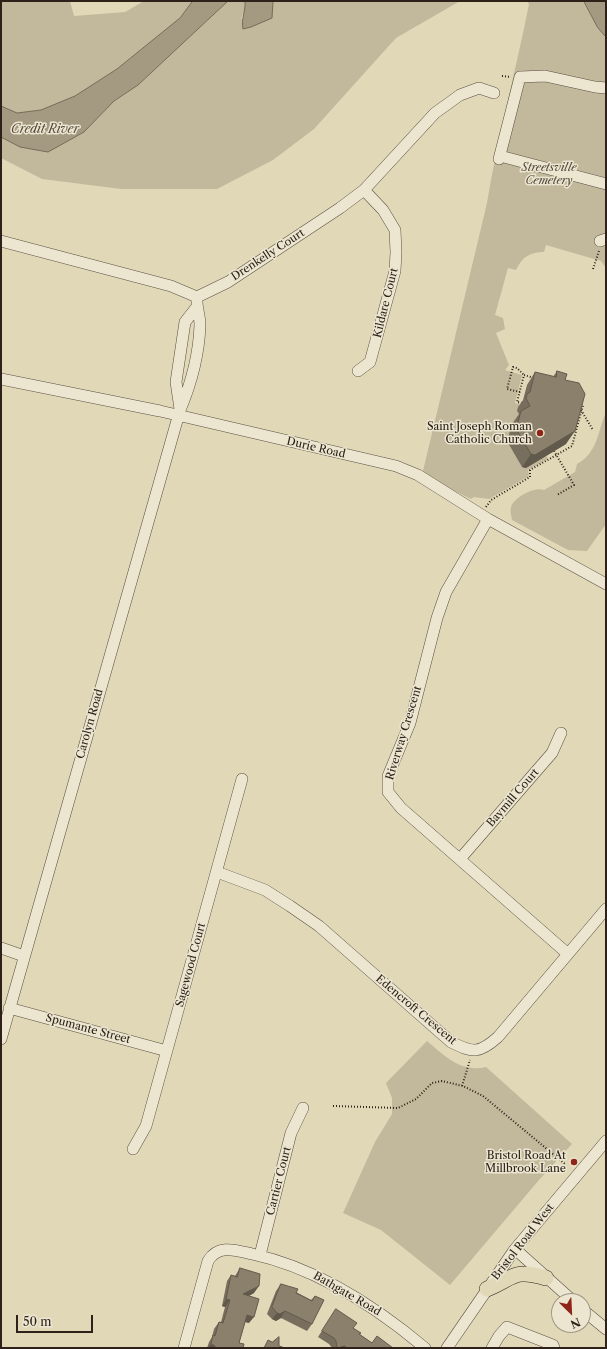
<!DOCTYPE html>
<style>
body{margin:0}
#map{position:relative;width:607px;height:1349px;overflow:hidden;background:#e1d8b8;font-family:"Libre Caslon Text",serif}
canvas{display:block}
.frame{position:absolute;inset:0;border:2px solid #2d2119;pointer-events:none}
.north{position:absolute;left:551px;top:1293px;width:40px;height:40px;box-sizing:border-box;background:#ece6d1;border:1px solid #a09787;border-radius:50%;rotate:156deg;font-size:11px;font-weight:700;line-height:16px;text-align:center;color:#2d2119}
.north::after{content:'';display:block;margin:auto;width:14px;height:18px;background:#8f2418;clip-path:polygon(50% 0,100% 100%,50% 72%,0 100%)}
.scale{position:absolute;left:16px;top:1315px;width:77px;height:18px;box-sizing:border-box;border:2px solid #2d2119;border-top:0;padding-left:5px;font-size:12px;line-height:14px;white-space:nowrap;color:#2d2119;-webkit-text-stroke:3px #ece6d1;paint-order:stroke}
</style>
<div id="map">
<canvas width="607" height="1349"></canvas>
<div class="frame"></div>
<div class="north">N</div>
<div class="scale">50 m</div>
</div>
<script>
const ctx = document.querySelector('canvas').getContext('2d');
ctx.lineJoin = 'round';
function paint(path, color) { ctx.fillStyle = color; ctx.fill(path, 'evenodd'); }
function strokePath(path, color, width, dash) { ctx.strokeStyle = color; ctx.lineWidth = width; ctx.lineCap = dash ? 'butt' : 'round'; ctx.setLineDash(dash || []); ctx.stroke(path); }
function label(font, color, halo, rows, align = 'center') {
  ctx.font = font + ' "Libre Caslon Text",serif'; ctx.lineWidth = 3; ctx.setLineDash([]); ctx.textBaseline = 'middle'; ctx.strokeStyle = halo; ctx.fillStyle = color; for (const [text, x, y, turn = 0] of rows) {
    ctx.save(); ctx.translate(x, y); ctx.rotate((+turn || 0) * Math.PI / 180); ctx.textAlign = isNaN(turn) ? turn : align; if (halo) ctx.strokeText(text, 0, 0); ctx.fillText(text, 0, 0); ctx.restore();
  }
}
paint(new Path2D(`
 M1,1H70L74,16L125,12L144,1H193L180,18L117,69L75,96L41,110L17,113L1,106Z
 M228,1H245L246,6L241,19L272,18L273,1H460L396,38L314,129L273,160L217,189H121L42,179L1,158V137L20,147L48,152L84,132L114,101L138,85Z
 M527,1H584L598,28L606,37V268L601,261L546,245L544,252C530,252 522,257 516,270L508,268L495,315L503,318L505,329L496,333L509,365L505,370L522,375L515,403L521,405L519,414L520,463L522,467L546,455L548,459L528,470L529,476L489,499L474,497L471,499L422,475L487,203C498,136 516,70 529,4Z
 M606,412V524L587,551L568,550L512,520C511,515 510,511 511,507C514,497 535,486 544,490L575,472L577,464C598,452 597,433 606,412Z
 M427,1041C445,1056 461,1073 486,1067L572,1144L539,1180L450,1285L381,1230L343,1213L375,1142L392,1114V1098L386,1083Z`), '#c2b99d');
const water = new Path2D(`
 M193,1H228L138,85L114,101L84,132L48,152L20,147L1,137V106L17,113L41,110L75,96L117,69L180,18Z
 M245,1H273L272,18L251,27L243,29C241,18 246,11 245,1Z
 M584,1H606V37L598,28Z`);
paint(water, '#a49a82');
strokePath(water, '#746a58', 1);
const minor = new Path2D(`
 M500,156L606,184
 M499,159L520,77L545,76L595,87L606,88
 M1,241L171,286L197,297L228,282L340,208L364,190L435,113L460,95L479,88L494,93
 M600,241L606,239
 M358,371L370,362L395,271L396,252L395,230L383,210L364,190
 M1,379L160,411L396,466L418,475L488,519L606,584
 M180,409L176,382L185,322L196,308
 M488,519L446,592L437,618L410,723L388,776V792L401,808L568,954
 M460,859L552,753L561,733
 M217,872L265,890L290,906L319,926L451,1042C473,1053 479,1054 498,1037L606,909
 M1,948L24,956
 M9,1008L167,1051
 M1,1039L180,410C191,384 199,353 200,325C200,315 196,307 197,297
 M133,1149L146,1126L242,779
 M515,1249L573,1301
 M260,1255L291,1133L303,1108
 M583,1310L606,1329
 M184,1348L208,1261C218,1244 235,1250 252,1254C317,1268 375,1306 425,1348
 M447,1348L515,1249L606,1141
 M492,1348L499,1336L507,1327L553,1345L554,1348`);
const major = new Path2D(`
 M487,1289C514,1278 513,1268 546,1278`);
strokePath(minor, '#5a4f41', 12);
strokePath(major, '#2d2119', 16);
strokePath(new Path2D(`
 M502,76L511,77
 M593,269L599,251
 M520,392L507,389L513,367L517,368L524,375
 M522,403L517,402L524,375L534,378
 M581,410L593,430
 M554,451L574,485L557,495
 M486,507L491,500L530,477V470L572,446L583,405L581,402
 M462,1086L470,1060
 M333,1106L398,1108L416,1099L432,1083L442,1081L463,1086L483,1096L565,1164`), '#2d2119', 2, [1, 2]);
strokePath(minor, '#ece6d1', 11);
strokePath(major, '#e1d8b8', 15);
paint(new Path2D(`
 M557,371L565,380L566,444L526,468L522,467L507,441L512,424L519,414L517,411L518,407L523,400L527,385L535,372L553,377Z
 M240,1268L254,1293L249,1296V1323L245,1322L239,1343L243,1348H207L209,1342L212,1337L214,1329L219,1322H221L225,1307L222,1306L227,1281L231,1275L235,1276Z
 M281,1284L311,1300L315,1296L312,1324L307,1331L281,1318L276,1321L272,1319L267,1314L276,1291Z
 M336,1309L359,1334L372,1343L393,1348H332L329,1344L318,1337Z`), '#786e5d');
paint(new Path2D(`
 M575,431L566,444L526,468L522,467L531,454Z
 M259,1286L254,1293L239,1301L243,1294Z
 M226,1299L230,1300L225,1307L222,1306Z
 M285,1311L281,1318L276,1321L272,1319L277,1313Z
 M247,1315L254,1317L249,1323L242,1321Z
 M211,1344L215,1346L214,1348H208Z`), '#615a4c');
const building = new Path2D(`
 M557,371L567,374L565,380L579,383L585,394L575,431L535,455L531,454L516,429L521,411L530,406L526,398L527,394L530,392L535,372L556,377Z
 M240,1268L260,1274L259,1286L243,1294L259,1299L254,1317L247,1315L239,1343L244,1344L243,1348H215V1346L211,1344L213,1335L215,1336L219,1322L223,1323L230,1300L226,1299L231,1275L237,1277Z
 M281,1284L298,1289L296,1293L312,1301L315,1296L324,1300L312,1324L285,1311L280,1314L277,1313L272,1307Z
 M336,1309L357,1323L353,1328L361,1333L359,1334L372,1343L377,1336L393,1348H347L345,1346L337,1348L336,1341L334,1338L322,1331Z
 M279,1337V1346L285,1348H264L268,1340L272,1342Z`);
paint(building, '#8b806c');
strokePath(building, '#615a4c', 1);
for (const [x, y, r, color] of [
 [540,433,4,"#8f2418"],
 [574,1162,4,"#8f2418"]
]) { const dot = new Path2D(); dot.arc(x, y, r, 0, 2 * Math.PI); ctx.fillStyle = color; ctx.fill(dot); strokePath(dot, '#ece6d1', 1.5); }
label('italic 11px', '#52473a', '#ece6d1', [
 ["Streetsville",549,168],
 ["Cemetery",549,181]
]);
label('11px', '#2d2119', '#ece6d1', [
 ["Drenkelly Court",268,255,-33],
 ["Kildare Court",386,303,-76],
 ["Durie Road",316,448,13],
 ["Carolyn Road",90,724,-74],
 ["Riverway Crescent",404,733,-73],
 ["Baymill Court",513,798,-49],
 ["Sagewood Court",191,965,-75],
 ["Edencroft Crescent",416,1010,40],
 ["Spumante Street",88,1029,15],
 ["Cartier Court",279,1181,-76],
 ["Bristol Road West",523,1242,-52],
 ["Bathgate Road",347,1294,30]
]);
label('11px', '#2d2119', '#ece6d1', [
 ["Saint Joseph Roman",532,427],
 ["Catholic Church",532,440],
 ["Bristol Road At",566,1156],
 ["Millbrook Lane",566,1169]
], 'right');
label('italic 12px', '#574b3e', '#ece6d1', [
 ["Credit River",45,130]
]);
</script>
